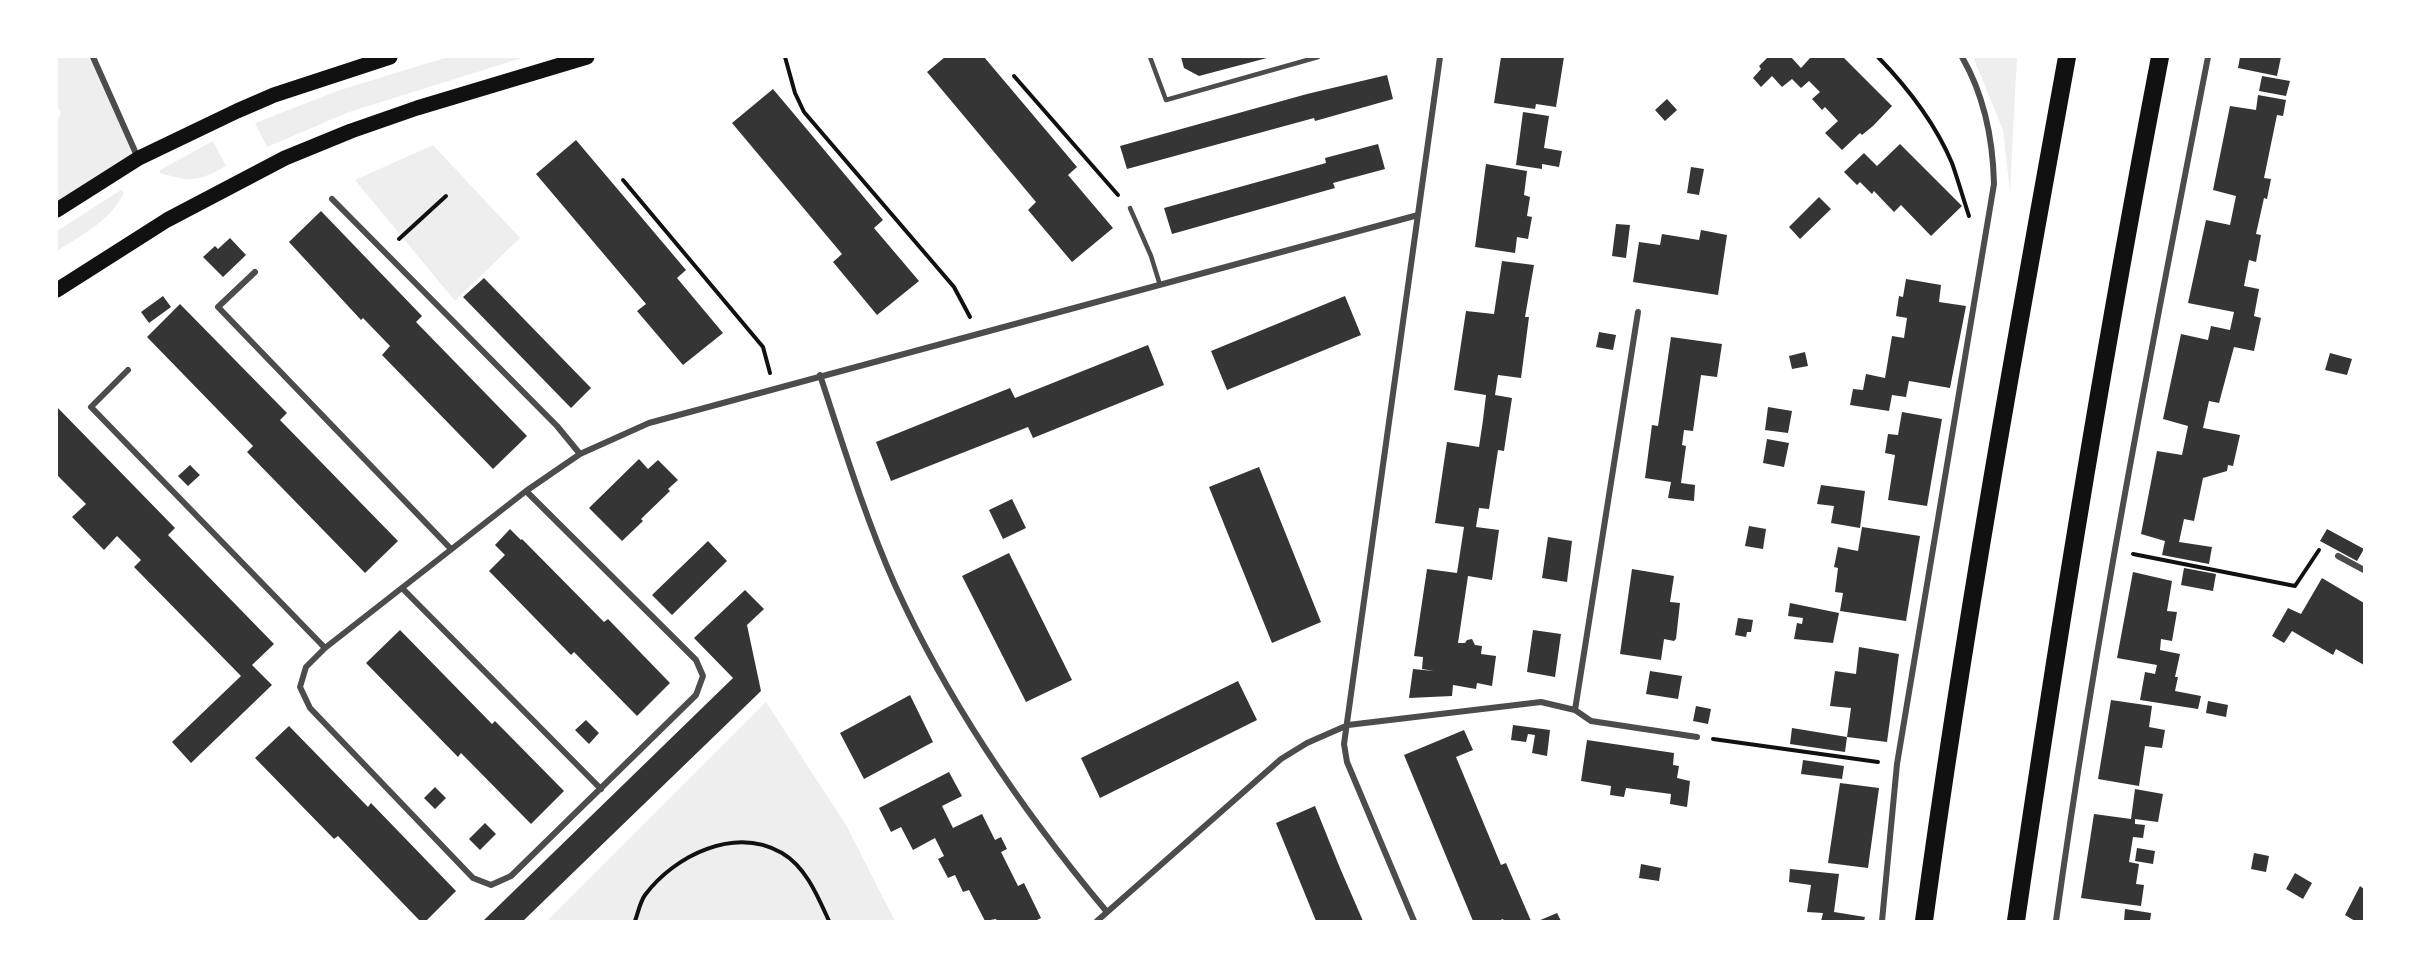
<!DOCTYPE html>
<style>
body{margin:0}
#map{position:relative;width:2421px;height:978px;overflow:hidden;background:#fff;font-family:Overpass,sans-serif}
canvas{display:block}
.frame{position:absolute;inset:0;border:58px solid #fff;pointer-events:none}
</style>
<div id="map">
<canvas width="2421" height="978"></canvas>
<div class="frame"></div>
</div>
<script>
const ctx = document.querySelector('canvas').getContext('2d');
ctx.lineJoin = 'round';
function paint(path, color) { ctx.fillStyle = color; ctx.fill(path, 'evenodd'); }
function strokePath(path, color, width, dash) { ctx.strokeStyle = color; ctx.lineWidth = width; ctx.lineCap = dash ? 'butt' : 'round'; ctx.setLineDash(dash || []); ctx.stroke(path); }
paint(new Path2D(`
 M57,57H95L135,158L57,207V120L61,114L57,105Z
 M448,57H525L349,112L267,147L255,123L340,90Z
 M1973,57H2017L2010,191L2003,130Z
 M213,141L226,166C197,182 191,182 160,173V170Z
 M433,145L520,238L455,301L355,180Z
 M121,190L124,193C110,221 83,234 57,251V231Z
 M766,702L846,825L895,921H547Z`), '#eee');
paint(new Path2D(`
 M945,57H984L1077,167L1068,175L1113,228L1072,262L1028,210L1036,202L927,72Z
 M1181,57H1267V58L1199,76L1184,68Z
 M1501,57H1564L1556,107L1536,104L1535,109L1494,103Z
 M1768,57H1791L1801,68L1811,57H1843L1892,106L1873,126L1862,135L1860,133L1842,150L1825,133L1838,121L1825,107L1822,110L1812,99L1820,92L1809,81L1801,88L1792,79L1782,87L1772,76L1761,87L1753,78L1761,69L1759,66Z
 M2240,57H2281L2277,76L2238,68Z
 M1387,75L1393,99L1315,121L1314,118L1127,169L1120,146L1307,94Z
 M2262,76L2290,81L2286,96L2259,91Z
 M773,89L883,220L874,228L919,281L877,315L833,262L842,254L732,123Z
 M2258,95L2286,100L2283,116L2277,115L2264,178L2271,179L2267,199L2264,198L2256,234L2261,235L2256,262L2249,260L2244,286L2259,289L2254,316L2261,318L2254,351L2234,347L2219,403L2209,401L2203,428L2240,435L2233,466L2228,465L2227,471L2203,478L2194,521L2184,519L2179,542L2212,547L2209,564L2162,555L2165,541L2141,534L2157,451L2182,455L2188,426L2163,419L2181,334L2208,340L2211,326L2230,330L2234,312L2188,303L2206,220L2230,225L2236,196L2213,190L2230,106L2256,110Z
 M1667,99L1677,110L1665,121L1655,110Z
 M1523,112L1549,116L1544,148L1562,151L1559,167L1542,164V169L1516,165Z
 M576,140L686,270L677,278L723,333L683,365L637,311L646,304L536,174Z
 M1378,144L1385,169L1333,183L1335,188L1172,234L1164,208L1326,163L1325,158Z
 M1900,144L1962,206L1931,236L1901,205L1894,212L1874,191L1872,194L1860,182L1857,185L1844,172L1864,153L1877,166Z
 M1486,164L1527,171L1524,195L1530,197L1527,216L1532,217L1528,239L1517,237L1515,253L1475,247Z
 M1691,167L1704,169L1699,195L1687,193Z
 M1819,197L1831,209L1800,239L1789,227Z
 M321,211L422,316L416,322L527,436L493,469L382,355L390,346L363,318L361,320L289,242Z
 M1616,224L1630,225L1626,258L1612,256Z
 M1701,230L1727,235L1718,295L1633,282L1639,242L1660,245L1662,234L1699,240Z
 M230,238L246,255L223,277L203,257L215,246L218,249Z
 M1502,261L1534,265L1525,317H1529L1521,378L1498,375L1495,395L1512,398L1508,424L1504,451L1498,450L1489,509L1479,508L1476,527L1499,530L1492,580L1468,576L1458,643H1465L1467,640L1472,639L1475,645L1482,646L1481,654L1496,656L1492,686L1477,683L1476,689L1453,685L1452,696L1409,698L1413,669L1434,671L1422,669L1423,657L1414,656L1427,569L1457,573L1464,527L1435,523L1447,442L1479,447L1483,420L1486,395L1454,390L1466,311L1494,314Z
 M484,278L591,388L571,408L463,297Z
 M1906,279L1941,285L1939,302L1966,306L1950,388L1909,381L1906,397L1892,395L1889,411L1850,405L1853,389L1863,390L1866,374L1885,378L1892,336L1904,338L1907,318L1896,316L1899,296L1903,297Z
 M163,296L171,307L149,323L141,312Z
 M1345,296L1361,335L1227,390L1211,351Z
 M180,304L287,413L280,420L398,541L365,573L247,452L253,446L147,337Z
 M1599,332L1616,335L1613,350L1596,347Z
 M1671,337L1722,344L1717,377L1701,375L1693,431L1684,430L1682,445L1686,446L1681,483L1695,485L1694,501L1668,498L1671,482L1645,478L1652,425L1658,426Z
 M1148,345L1164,385L1033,438L1028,427L891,481L876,442L1010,388L1015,398Z
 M1805,352L1808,366L1792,369L1789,356Z
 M2330,353L2352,359L2347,375L2325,370Z
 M57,407L175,528L168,535L274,644L252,665L272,685L191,763L172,742L241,676L134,567L141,560L117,536L104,550L72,517L86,504L57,475Z
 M1768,407L1792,411L1788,433L1765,430Z
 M1902,412L1942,419L1927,506L1888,500L1895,455L1885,453L1888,434L1898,435Z
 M1767,439L1789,443L1784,467L1763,463Z
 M639,459L648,469L658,460L678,480L668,489L670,491L641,519L643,521L622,541L589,508Z
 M190,465L200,475L188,486L178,476Z
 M1259,467L1321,622L1272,643L1209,487Z
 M1821,485L1865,491L1860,528L1831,523L1834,506L1817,504Z
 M1012,499L1026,528L1003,539L989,510Z
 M1749,526L1766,529L1763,549L1745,546Z
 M1862,527L1920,536L1906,621L1840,611L1843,593L1835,592L1838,568L1834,567L1838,547L1858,551Z
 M510,529L521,540L522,539L604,622L608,619L670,683L637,716L574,652L571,655L489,571L505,555L495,545Z
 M2327,529L2364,549L2357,561L2320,541Z
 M1548,537L1572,541L1567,582L1542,578Z
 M708,541L727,561L672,615L652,595Z
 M1009,553L1072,680L1026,702L962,576Z
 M2184,568L2216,574L2213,591L2181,585Z
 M1632,569L1674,576L1670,602L1680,603L1676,639L1674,641L1664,639L1661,660L1620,654Z
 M2133,572L2172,581L2167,611L2177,612L2172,641L2161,639L2160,650L2180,654L2175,677H2178L2175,691L2201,696L2198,709L2140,700L2145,672L2155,674L2157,665L2117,658Z
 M2322,578L2364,603V665L2336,649L2333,655L2292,631L2284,643L2272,636L2288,608L2301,614Z
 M745,590L764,609L747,625L761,691L523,921H483L733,678L694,638Z
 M1790,603L1839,613L1833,643L1794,639L1797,623L1802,624L1803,618L1788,616Z
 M1738,618L1753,620L1751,632H1747L1746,637L1735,635Z
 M400,630L492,724L495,721L564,791L531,824L461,753L458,757L366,663Z
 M1533,630L1561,634L1555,677L1527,672Z
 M1859,647L1899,654L1887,742L1847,737L1851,708L1830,706L1835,671L1856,674Z
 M1650,671L1682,676L1678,699L1646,694Z
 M1238,681L1257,720L1100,798L1081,758Z
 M910,695L933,742L864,779L840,733Z
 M2111,700L2152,706L2149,727L2165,730L2162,748L2145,746L2139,786L2098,779Z
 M2208,701L2228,705L2226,717L2206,713Z
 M1696,706L1711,709L1708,724L1693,721Z
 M586,720L599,733L589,744L575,730Z
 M1513,725L1550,730L1547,756L1532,753L1535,735L1528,734L1526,742L1511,740Z
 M289,726L368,807L371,803L456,891L426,921H420L338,836L334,839L255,758Z
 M1792,728L1847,737L1845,752L1790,744Z
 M1464,730L1473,750L1456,757L1501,865L1506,863L1531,921H1504L1503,919L1498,921H1473L1404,755Z
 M1587,740L1674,753L1673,765L1679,766L1677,778L1690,781L1687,807L1670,804L1671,794L1626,788L1624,797L1610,795L1611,786L1581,781Z
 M1803,760L1844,766L1842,779L1801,774Z
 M949,772L962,796L942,806L953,828L982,814L995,840L1001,837L1007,849L1001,852L1018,886L1024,883L1041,918L1035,921H997L996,919L985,921L969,890L963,892L955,875L948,878L938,859L944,856L935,838L913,850L901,827L891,832L879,808Z
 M1840,783L1879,788L1868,868L1828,863Z
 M435,787L446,798L435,809L424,798Z
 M2135,789L2163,794L2158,822L2135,819V824L2145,825L2143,838L2133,837L2129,862L2139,864L2136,884L2144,885L2141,906L2081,898L2094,814L2131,819Z
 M1315,806L1340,868L1363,921H1316L1276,823Z
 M485,823L496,834L480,850L469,839Z
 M2137,848L2155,851L2153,864L2135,861Z
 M2254,853L2269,856L2266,872L2251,869Z
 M1641,864L1661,868L1659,881L1639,878Z
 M1790,869L1839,874L1834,912L1865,917L1864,921H1821L1823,913L1807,912L1811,885L1789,882Z
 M2295,873L2312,883L2303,899L2286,889Z
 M2360,886L2364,889V921H2355L2345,915Z
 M2125,909L2151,913L2150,921H2124Z
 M1557,913L1561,921H1538Z`), '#353535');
strokePath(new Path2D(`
 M785,57L795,93L804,112L954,287L970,317
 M1878,57C1908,88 1935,123 1952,163C1958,180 1963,198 1969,216
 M1014,76L1118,195
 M623,180L763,347L770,373
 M399,239L446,196
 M2133,554L2295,586L2319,550
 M1713,739L1878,762
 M635,921C638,913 640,902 645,895C675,855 735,826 782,853C806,867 818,897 829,921`), '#111', 4);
strokePath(new Path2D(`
 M1150,57L1166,100L1318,57
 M1130,208L1151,256L1160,285`), '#4c4c4c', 4.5);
strokePath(new Path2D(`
 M93,57L138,158
 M332,199L557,426L580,454
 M255,272L218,307L451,549
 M128,370L91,407L325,648
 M820,375C843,445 865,517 895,585C949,704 1024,813 1107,912
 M526,491L696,660L703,676L696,695L511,876L491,885L473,878L310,708L300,687L306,667L325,648L526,491L580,454L649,423L1418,215
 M2338,556L2364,570
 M402,588L601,789
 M1575,710L1638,312
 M1097,921L1281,759L1307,743L1348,725L1541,702L1575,710L1591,721L1697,737
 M1414,921L1347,762L1344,744L1440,57
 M1882,921L1897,764L1994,184C1993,140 1984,95 1962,57
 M2056,921C2096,631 2152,344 2208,57`), '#4c4c4c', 6);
strokePath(new Path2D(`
 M57,210L139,158L237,111L274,95L390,57
 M57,290L167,220L285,158L351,131L417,108L587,57`), '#111', 15);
strokePath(new Path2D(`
 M1924,921C1963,632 2015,344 2067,57
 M2016,921C2058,632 2105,344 2160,57`), '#111', 18);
</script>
